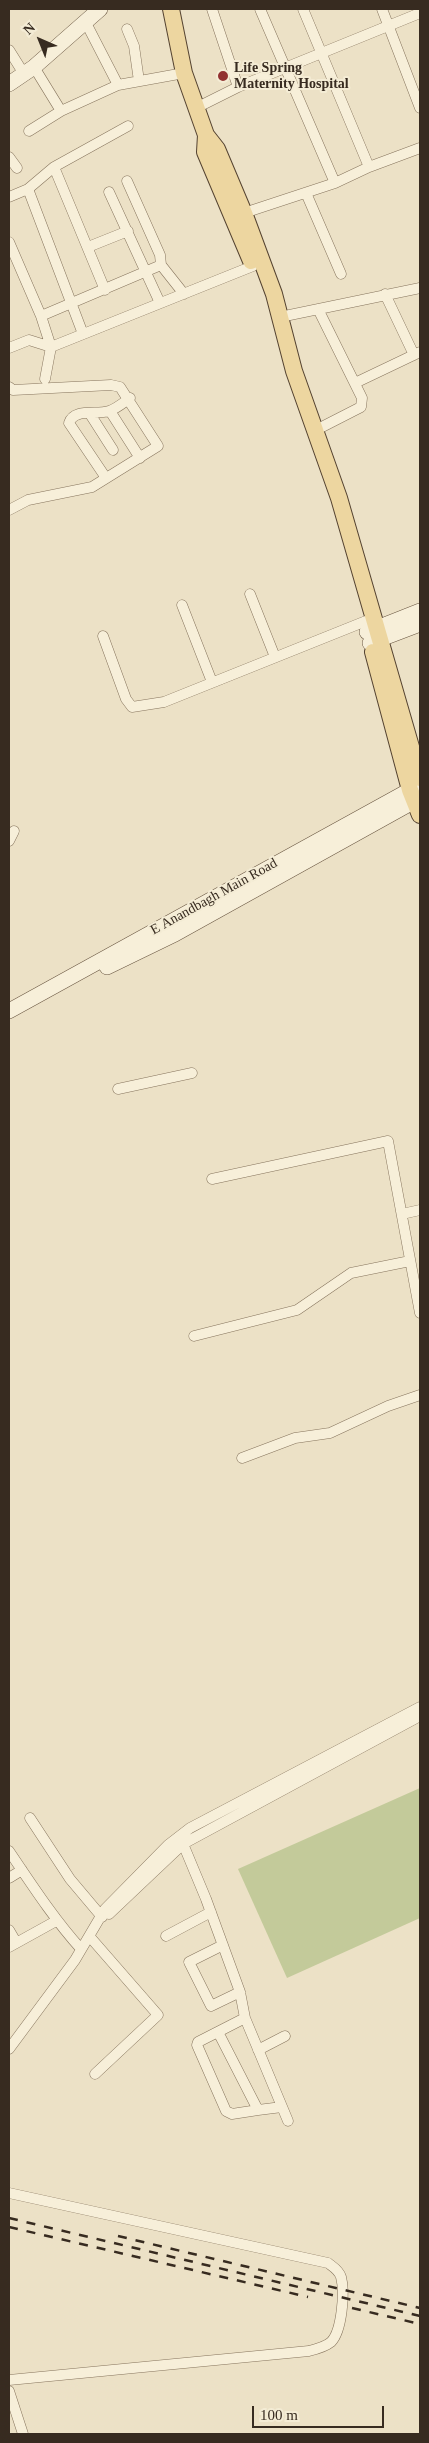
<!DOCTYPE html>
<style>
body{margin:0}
#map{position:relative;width:429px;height:2443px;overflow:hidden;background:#ece1c6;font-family:Georgia,serif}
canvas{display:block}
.frame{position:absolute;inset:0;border:10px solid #372b20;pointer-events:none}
.north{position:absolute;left:15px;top:15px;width:50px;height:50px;-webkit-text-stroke:4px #f4ecd5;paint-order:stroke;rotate:316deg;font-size:14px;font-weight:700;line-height:20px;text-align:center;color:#372b20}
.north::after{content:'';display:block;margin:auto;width:18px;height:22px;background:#372b20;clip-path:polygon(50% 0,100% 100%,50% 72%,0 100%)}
.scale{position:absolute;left:252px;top:2406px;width:132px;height:22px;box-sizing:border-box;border:2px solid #372b20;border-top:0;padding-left:6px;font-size:15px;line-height:18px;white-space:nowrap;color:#372b20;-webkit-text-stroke:4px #f4ecd5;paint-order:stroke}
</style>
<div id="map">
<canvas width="429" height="2443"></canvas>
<div class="frame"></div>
<div class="north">N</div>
<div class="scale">100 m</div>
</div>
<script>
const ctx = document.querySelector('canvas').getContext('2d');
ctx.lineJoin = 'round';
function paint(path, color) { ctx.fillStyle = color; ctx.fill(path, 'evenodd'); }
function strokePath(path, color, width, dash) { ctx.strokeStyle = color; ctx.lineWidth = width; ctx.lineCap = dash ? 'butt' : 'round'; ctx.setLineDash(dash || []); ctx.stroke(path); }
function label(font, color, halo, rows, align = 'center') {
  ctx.font = font + ' Georgia,serif'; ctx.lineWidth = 4; ctx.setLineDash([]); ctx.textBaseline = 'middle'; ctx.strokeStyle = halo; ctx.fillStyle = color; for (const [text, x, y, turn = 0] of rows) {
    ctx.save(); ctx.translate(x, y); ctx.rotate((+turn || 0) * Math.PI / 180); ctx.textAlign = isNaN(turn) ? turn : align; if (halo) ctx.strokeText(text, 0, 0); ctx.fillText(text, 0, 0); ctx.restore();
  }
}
paint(new Path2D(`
 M420,1788V1918L287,1978L238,1869Z`), '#c3ca9a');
const street = new Path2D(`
 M212,9L238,87
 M260,9L335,183
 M303,9L369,167
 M382,9L420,108
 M85,21L118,85
 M127,29L134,46L139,81
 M9,50L24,74
 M34,67L61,111
 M196,108L238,87L420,13
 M29,131L61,111L118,85L184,73
 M9,157L17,168
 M54,167L105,290
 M28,189L83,334
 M109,192L160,303
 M306,193L341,274
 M9,197L28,189L54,167L128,126
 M244,213L335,183L369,167L420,148
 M9,242L41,316L51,347L45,379
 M88,247L128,231
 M161,265L184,294
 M385,294L414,355
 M41,316L161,265L160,255L127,181
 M280,317L420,288
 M9,348L29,340L51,347L253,266
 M355,383L420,352
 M9,387L13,390L111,385L120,387L158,446L92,487L28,500L9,510
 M110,411L140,458
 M90,414L113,450
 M316,430L361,407L362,398L318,309
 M106,478L69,423C74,408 96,415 109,411C116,409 123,403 130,398
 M250,594L275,657
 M182,605L212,682
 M103,636L126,699L132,707L164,702L366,621
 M9,841L14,831
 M118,1089L192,1073
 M212,1179L388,1141L420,1313
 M402,1214L420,1210
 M194,1336L297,1310L351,1273L410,1261
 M242,1458L295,1438L330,1433L388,1406L420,1395
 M30,1818L70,1879L102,1917
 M181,1839L206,1899L240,1992L245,2018L288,2121
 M9,1851C32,1885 54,1919 81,1949
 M9,1878L22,1870
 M109,1914L183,1844L420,1716
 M9,1930L16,1942
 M166,1936L211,1912
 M90,1937L158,2015L95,2074
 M223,1945L189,1962L211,2006L240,1992
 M9,1947L56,1921
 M245,2018L198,2042L197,2045L226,2111L232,2114L258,2110
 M218,2032L258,2110L282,2107
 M9,2049L75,1960L105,1909L168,1845L190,1828L420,1707
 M258,2050L285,2036
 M9,2193L328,2263C333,2267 339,2270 341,2277C345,2292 342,2331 331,2342C325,2347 317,2349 309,2351L9,2380
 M9,2391L23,2434`);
const secondary = new Path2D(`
 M9,84L34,67L100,9
 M367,632L420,611
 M370,643L420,624
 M107,967L175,934L420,798
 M9,1011L419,785`);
const primary = new Path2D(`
 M171,9L184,73L206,135L217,149L244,213L274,294L294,371L339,498L420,778
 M206,135L205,152L251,261
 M373,652L410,790L420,815`);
strokePath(street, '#86745d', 11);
strokePath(secondary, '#685540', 16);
strokePath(primary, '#544230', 18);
strokePath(street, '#f7efd9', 10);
strokePath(secondary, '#f7efd9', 15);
strokePath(primary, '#edd6a0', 16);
strokePath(new Path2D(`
 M9,2218L420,2316
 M9,2227L308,2297
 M118,2236L420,2308
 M352,2308L420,2324`), '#372b20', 2.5, [9, 9]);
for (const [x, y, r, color] of [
 [223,76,6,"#923130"]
]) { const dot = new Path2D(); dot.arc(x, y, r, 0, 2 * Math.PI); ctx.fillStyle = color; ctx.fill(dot); strokePath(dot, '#f4ecd5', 2); }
label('bold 14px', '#372b20', '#f4ecd5', [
 ["Life Spring",234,68],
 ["Maternity Hospital",234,84]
], 'left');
label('14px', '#372b20', '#f4ecd5', [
 ["E Anandbagh Main Road",214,897,-29]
]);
</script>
